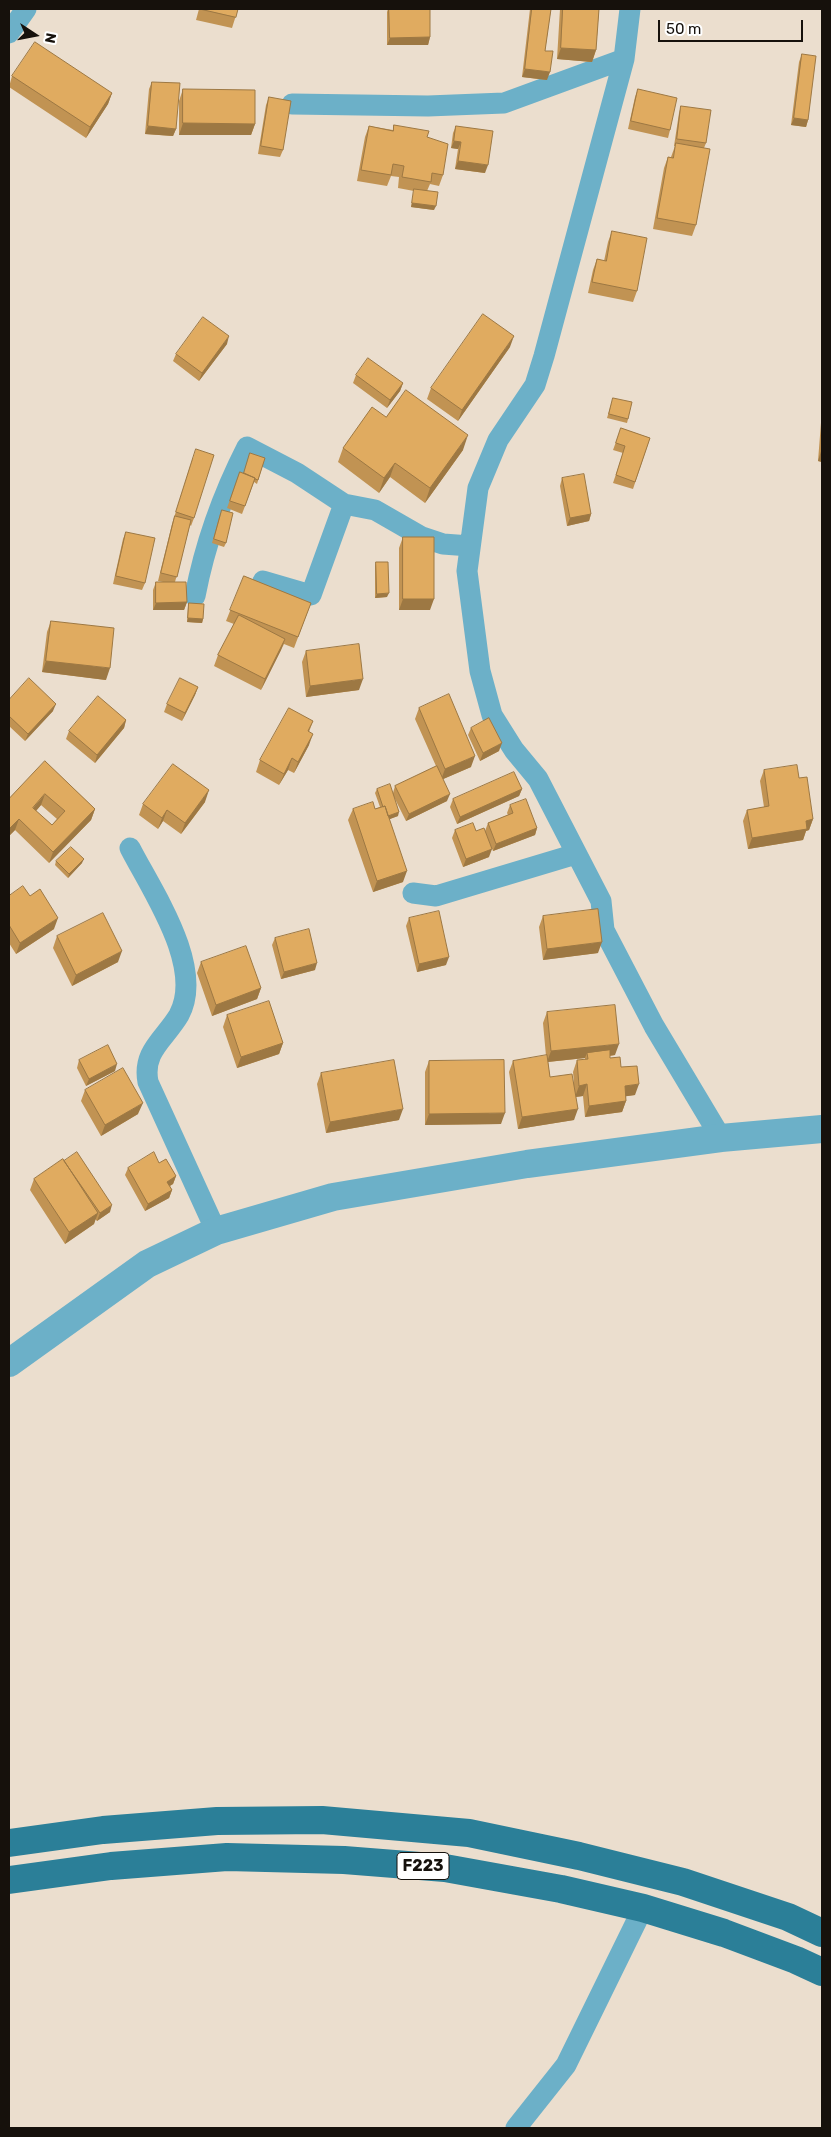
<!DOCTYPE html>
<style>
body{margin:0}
#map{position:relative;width:831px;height:2137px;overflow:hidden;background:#ebdece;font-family:Rubik,sans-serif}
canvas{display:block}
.frame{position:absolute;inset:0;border:10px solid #16110c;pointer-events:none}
.north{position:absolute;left:10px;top:10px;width:50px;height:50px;-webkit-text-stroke:4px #fff;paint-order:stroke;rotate:101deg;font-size:14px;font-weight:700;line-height:20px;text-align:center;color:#16110c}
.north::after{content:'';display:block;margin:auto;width:18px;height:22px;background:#16110c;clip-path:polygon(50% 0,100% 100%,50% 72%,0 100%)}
.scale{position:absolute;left:658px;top:20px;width:145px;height:22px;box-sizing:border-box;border:2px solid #16110c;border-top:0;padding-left:6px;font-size:15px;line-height:18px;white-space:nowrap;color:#16110c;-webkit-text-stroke:4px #fff;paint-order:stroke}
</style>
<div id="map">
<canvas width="831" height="2137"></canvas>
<div class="frame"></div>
<div class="north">N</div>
<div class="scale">50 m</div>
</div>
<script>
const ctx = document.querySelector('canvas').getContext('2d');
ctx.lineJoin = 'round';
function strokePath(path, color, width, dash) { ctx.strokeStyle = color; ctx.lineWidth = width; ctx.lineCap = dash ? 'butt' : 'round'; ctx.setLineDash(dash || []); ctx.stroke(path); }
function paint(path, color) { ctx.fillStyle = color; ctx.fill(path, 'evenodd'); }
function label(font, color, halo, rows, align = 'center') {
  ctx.font = font + ' Rubik,sans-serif'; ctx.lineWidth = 4.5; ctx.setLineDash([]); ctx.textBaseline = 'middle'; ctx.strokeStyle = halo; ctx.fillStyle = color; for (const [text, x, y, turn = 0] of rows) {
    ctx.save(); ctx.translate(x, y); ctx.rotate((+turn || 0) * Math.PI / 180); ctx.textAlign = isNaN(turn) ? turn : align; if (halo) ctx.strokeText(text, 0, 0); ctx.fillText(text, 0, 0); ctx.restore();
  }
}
strokePath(new Path2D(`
 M630,9L624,59L544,356L535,385L498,440L478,488L467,571L480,671L492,715L514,750L538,779L601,901L604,930L654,1026L721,1138
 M9,33L26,9
 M292,104L428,106L504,103L624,59
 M263,581L311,595L344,504L375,510L422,537L443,544L470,546
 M195,596C205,544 223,494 247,447L297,473L344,504
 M130,848C152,891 205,967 179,1015C165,1039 142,1051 148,1082L216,1231
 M413,893L436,896L576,854
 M516,2128L566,2065L643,1908`), '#6cb0c8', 21);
strokePath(new Path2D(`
 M9,1363L147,1264L216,1231L333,1197L527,1164L721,1138L822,1129`), '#6cb0c8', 28);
strokePath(new Path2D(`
 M9,1843L103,1830L217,1821L322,1820L469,1833L579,1856L683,1882L788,1917L822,1933
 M9,1880L111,1866L227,1857L344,1860L445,1868L561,1889L643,1908L724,1933L796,1960L822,1972`), '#2b7f98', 28);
paint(new Path2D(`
 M199,9H238L232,28L196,20Z
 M388,9H430V37L428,45H387V12Z
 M530,9H551L545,51L547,80L522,77Z
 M560,9H599L596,50L592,62L557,59Z
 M802,54L808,120L806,127L791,125L799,62Z
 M12,76L112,93L108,104L86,138L9,87Z
 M152,82L176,129L173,136L145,134L149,89Z
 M183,89L255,124L251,135H179V101Z
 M638,89L670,130L668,138L628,129L635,97Z
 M269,97L283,150L280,157L258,154L266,105Z
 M681,106L706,143L704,148L696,225L692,236L653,229L664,168L668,157H671L675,146H674L679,113Z
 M394,125L427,137L443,175L439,186L430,184L427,191L434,210L411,207L414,191L398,188L399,177L391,176L387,186L357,181L365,137L369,126L393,130Z
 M456,126L485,173L455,169L458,149L451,148L453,133Z
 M612,231L637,291L633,302L588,293L593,270L597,259L604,261L608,242Z
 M227,344L199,381L173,361L176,354Z
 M510,347L458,421L427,399L431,388Z
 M356,375L403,383L400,391L387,408L353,383Z
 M613,398L628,419L627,423L607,418Z
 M822,410V462L818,461Z
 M386,417L463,450L425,503L390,477L379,493L338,462L343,448Z
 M621,428L650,438L633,489L613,483L623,453L613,450Z
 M193,457L194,518L191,526L190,525L175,582L187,602L184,610H153V590L156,582H163L158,581L172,524Z
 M265,458L257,484L254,482L242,514L227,508L240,472L243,473Z
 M562,478L591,514L589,521L567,526L560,486Z
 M220,514L226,543L224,547L212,543Z
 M126,532L145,583L142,590L113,584L123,539Z
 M403,537L430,610H399V548Z
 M376,562L387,597L375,598V566Z
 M244,576L311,603L294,648L284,644L261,690L214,666L218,655L234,624L226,621Z
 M189,603L203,619L202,623L187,622L188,607Z
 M51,621L106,680L42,672L47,632Z
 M306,651L359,690L306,697L302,662Z
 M198,687L195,695L182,721L164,712L167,704Z
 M9,700L53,711L25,741L9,726V727Z
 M419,708L471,767L443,779L447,801L406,821L393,795L398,816L389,819L403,882L373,892L348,820L353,809H375L380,807L375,793L377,789L393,793L395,786L436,766L415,719Z
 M126,720L124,728L95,763L66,739L69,731Z
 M313,721L309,732V745L294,773L288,770L279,785L256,772L260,760Z
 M471,728L499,751L480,761L468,735Z
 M45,761L95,809L91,820L49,863L15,830L9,836V799ZM41,805L57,819L52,825L36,811Z
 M764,770L799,778L813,819L809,830L806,831L803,840L748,849L743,821L747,810L764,807L760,781Z
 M522,789L519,796L457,824L450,807L453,799Z
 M205,802L181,834L163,821L158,829L139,815L143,804Z
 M510,805L537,828L535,835L493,851L489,842V857L463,867L452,838L455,830L476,831H485L488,823L508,815L507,813Z
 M56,861L82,863L68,878L55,865Z
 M9,896H30L54,929L16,954L9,943Z
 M543,916L598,953L543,960L539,927Z
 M409,918L446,965L417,972L406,926Z
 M57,936L118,962L72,986L53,948Z
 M275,938L315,970L281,979L272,945Z
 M201,962L261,988L257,999L212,1016L197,973Z
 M547,1012L615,1055L610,1056V1058L621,1067L635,1095L626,1096V1101L622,1112L585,1117L583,1096L576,1097L574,1120L518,1129L509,1072L513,1061L546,1056L543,1023ZM585,1058V1060H577L573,1072L574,1083L550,1077L548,1062Z
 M227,1015L283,1043L279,1054L237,1068L223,1027Z
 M79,1060L115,1071L86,1086L77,1068Z
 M429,1061L501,1124L425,1125V1072Z
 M321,1073L399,1120L326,1133L317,1084Z
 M85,1090L138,1114L101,1136L81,1101Z
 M63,1159L110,1212L97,1221L95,1219L94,1224L65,1244L30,1190L34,1179Z
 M159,1163L176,1176L173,1184L170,1186L172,1190L169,1198L145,1211L125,1175L128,1168Z`), '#c19353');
paint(new Path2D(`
 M430,37L428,45H387L390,38Z
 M561,48L596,50L592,62L557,59Z
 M525,69L550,72L547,80L522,77Z
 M112,93L108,104L86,138L90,127Z
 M794,118L808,120L806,127L791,125Z
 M183,123L255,124L251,135H179Z
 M148,126L176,129L173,136L145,134Z
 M454,141L461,142L458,149L451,148Z
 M458,161L488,165L485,173L455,169Z
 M412,203L436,206L434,210L411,207Z
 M229,336L227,344L199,381L202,373Z
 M514,336L510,347L458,421L462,410Z
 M403,383L400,391L387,408L390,400Z
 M468,435L463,450L425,503L430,488Z
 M822,448V462L818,461Z
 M395,463L390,477L379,493L384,478Z
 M591,514L589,521L567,526L570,518Z
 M389,593L387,597L375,598L377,594Z
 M403,599H434L430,610H399Z
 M187,602L184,610H153L156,603Z
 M188,618L203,619L202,623L187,622Z
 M285,639L281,650L261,690L265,679Z
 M46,661L110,668L106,680L42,672Z
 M363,679L359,690L306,697L310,686Z
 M198,687L195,695L182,721L185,713Z
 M56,704L53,711L25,741L28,734Z
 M126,720L124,728L95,763L97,755Z
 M313,734L309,745L294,773L298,762Z
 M502,743L499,751L480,761L483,753Z
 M475,756L471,767L441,780L445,769Z
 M292,758L288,770L279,785L284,774Z
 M522,789L519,796L457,824L460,817Z
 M209,790L205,802L181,834L185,823Z
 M45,794L41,805L29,819L33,808Z
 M450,794L447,801L406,821L409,814Z
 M95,809L91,820L49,863L53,852Z
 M167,810L163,821L158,829L162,818Z
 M399,812L398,816L385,821L386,817Z
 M19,819L15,830L9,836V829Z
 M813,819L809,830L806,831L803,840L748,849L752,838L806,821Z
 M537,828L535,835L493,851L496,844Z
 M492,849L489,857L463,867L466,859Z
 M84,859L82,863L68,878L69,874Z
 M407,871L403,882L373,892L377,881Z
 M58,918L54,929L16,954L20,943Z
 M602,942L598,953L543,960L547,949Z
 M122,951L118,962L72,986L76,975Z
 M449,957L446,965L417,972L419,964Z
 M317,963L315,970L281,979L284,972Z
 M261,988L257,999L212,1016L216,1005Z
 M283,1043L279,1054L237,1068L241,1057Z
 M619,1044L615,1055L588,1058L587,1053L585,1058L547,1062L551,1051Z
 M117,1064L115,1071L86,1086L89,1079Z
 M587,1084L583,1096L575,1097L579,1086Z
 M639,1084L635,1095L621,1097L625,1086Z
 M626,1101L622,1112L585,1117L589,1106Z
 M143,1103L138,1114L101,1136L105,1125Z
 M403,1109L399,1120L326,1133L330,1122Z
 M578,1109L574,1120L518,1129L522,1117Z
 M505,1113L501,1124L425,1125L429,1114Z
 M176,1176L173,1184L164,1189L167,1182Z
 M172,1190L169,1198L145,1211L148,1204Z
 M112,1205L110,1212L97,1221L100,1213Z
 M98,1213L94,1224L65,1244L69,1232Z`), '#9d7843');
const building = new Path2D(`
 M200,9H238L236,17Z
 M389,9H430V37L390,38Z
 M532,9H551L545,51H553L550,72L525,69Z
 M563,9H599L596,50L561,48Z
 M35,42L112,93L90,127L12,76Z
 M802,54L816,56L808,120L794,118Z
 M152,82L180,83L176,129L148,126Z
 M183,89L255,90V124L183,123Z
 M638,89L677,98L670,130L631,121Z
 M269,97L291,101L283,150L261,146Z
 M681,106L711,110L706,143L677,139Z
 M394,125L429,131L427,137L448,144L443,175L432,173L431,182L402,177L404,166L393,164L391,175L361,170L369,126L393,131Z
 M456,126L493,131L488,165L458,161L461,142L454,141Z
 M676,143L710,149L696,225L657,218L668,157L673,158Z
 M414,189L438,192L436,206L412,203Z
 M612,231L647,238L637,291L592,282L597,259L606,261Z
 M483,314L514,336L462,410L431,388Z
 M203,317L229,336L202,373L176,354Z
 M368,358L403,383L390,400L356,375Z
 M406,390L468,435L430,488L395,463L384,478L343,448L372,407L386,417Z
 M613,398L632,402L628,419L609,414Z
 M621,428L650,438L635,482L616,475L625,446L616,443Z
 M196,449L214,455L194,518L176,512Z
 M250,453L265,458L258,480L255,479V478L244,473Z
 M240,472L255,478L245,506L230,501Z
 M584,474L591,514L570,518L562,478Z
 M222,510L233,513L226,543L214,539Z
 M175,516L191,520L177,577L161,573Z
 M126,532L155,538L145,583L116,576Z
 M403,537H434V599H403Z
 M376,562H388L389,593L377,594Z
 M244,576L311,603L298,637L230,610Z
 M156,582H186L187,602L156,603Z
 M189,603L204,604L203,619L188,618Z
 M239,615L285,639L265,679L218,655Z
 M51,621L114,628L110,668L46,661Z
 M359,644L363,679L310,686L306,651Z
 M29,678L56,704L28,734L9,716V700Z
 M180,678L198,687L185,713L167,704Z
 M449,694L475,756L445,769L419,708Z
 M98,696L126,720L97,755L69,731Z
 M289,708L313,721L308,731L313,734L298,762L292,758L284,774L260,760Z
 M489,718L502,743L483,753L471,728Z
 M45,761L95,809L53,852L19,819L9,829V799ZM45,794L65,811L52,825L33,808Z
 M173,764L209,790L185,823L167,810L162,818L143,804Z
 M797,765L799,778L807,777L813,819L806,821L807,829L752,838L747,810L769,806L764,770Z
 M437,766L450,794L409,814L395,786Z
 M514,772L522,789L460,817L453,799Z
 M390,784L399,812L388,816L385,806L383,807L377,789Z
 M526,799L537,828L496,844L488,823L513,813L510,805Z
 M373,802L375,809L385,806L407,871L377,881L353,809Z
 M473,823L476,831L484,828L492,849L466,859L455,830Z
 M71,847L84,859L69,874L56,861Z
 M23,886L30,896L40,889L58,918L20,943L9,925V896Z
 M598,909L602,942L547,949L543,916Z
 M439,911L449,957L419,964L409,918Z
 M103,913L122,951L76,975L57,936Z
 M309,929L317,963L284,972L275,938Z
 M246,946L261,988L216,1005L201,962Z
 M269,1001L283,1043L241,1057L227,1015Z
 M615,1005L619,1044L551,1051L547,1012Z
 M108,1045L117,1064L89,1079L79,1060Z
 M610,1050V1058L620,1057L621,1067L637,1066L639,1084L625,1086L626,1101L589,1106L587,1084L579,1086L577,1060L588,1059L587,1053Z
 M547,1055L550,1077L572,1074L578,1109L522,1117L513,1061Z
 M394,1060L403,1109L330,1122L321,1073Z
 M504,1060L505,1113L429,1114V1061Z
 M123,1068L143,1103L105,1125L85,1090Z
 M77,1152L112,1205L100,1213L64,1161Z
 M154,1152L159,1163L166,1159L176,1176L167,1182L172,1190L148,1204L128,1168Z
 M63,1159L98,1213L69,1232L34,1179Z`);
paint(building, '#e0ab60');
strokePath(building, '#9d7843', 1);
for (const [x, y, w] of [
 [423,1866,52]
]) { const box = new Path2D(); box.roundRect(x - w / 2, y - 13.5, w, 27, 4); ctx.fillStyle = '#fff'; ctx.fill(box); strokePath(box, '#16110c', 1); }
label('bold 16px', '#16110c', null, [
 ["F223",423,1866]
]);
</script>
